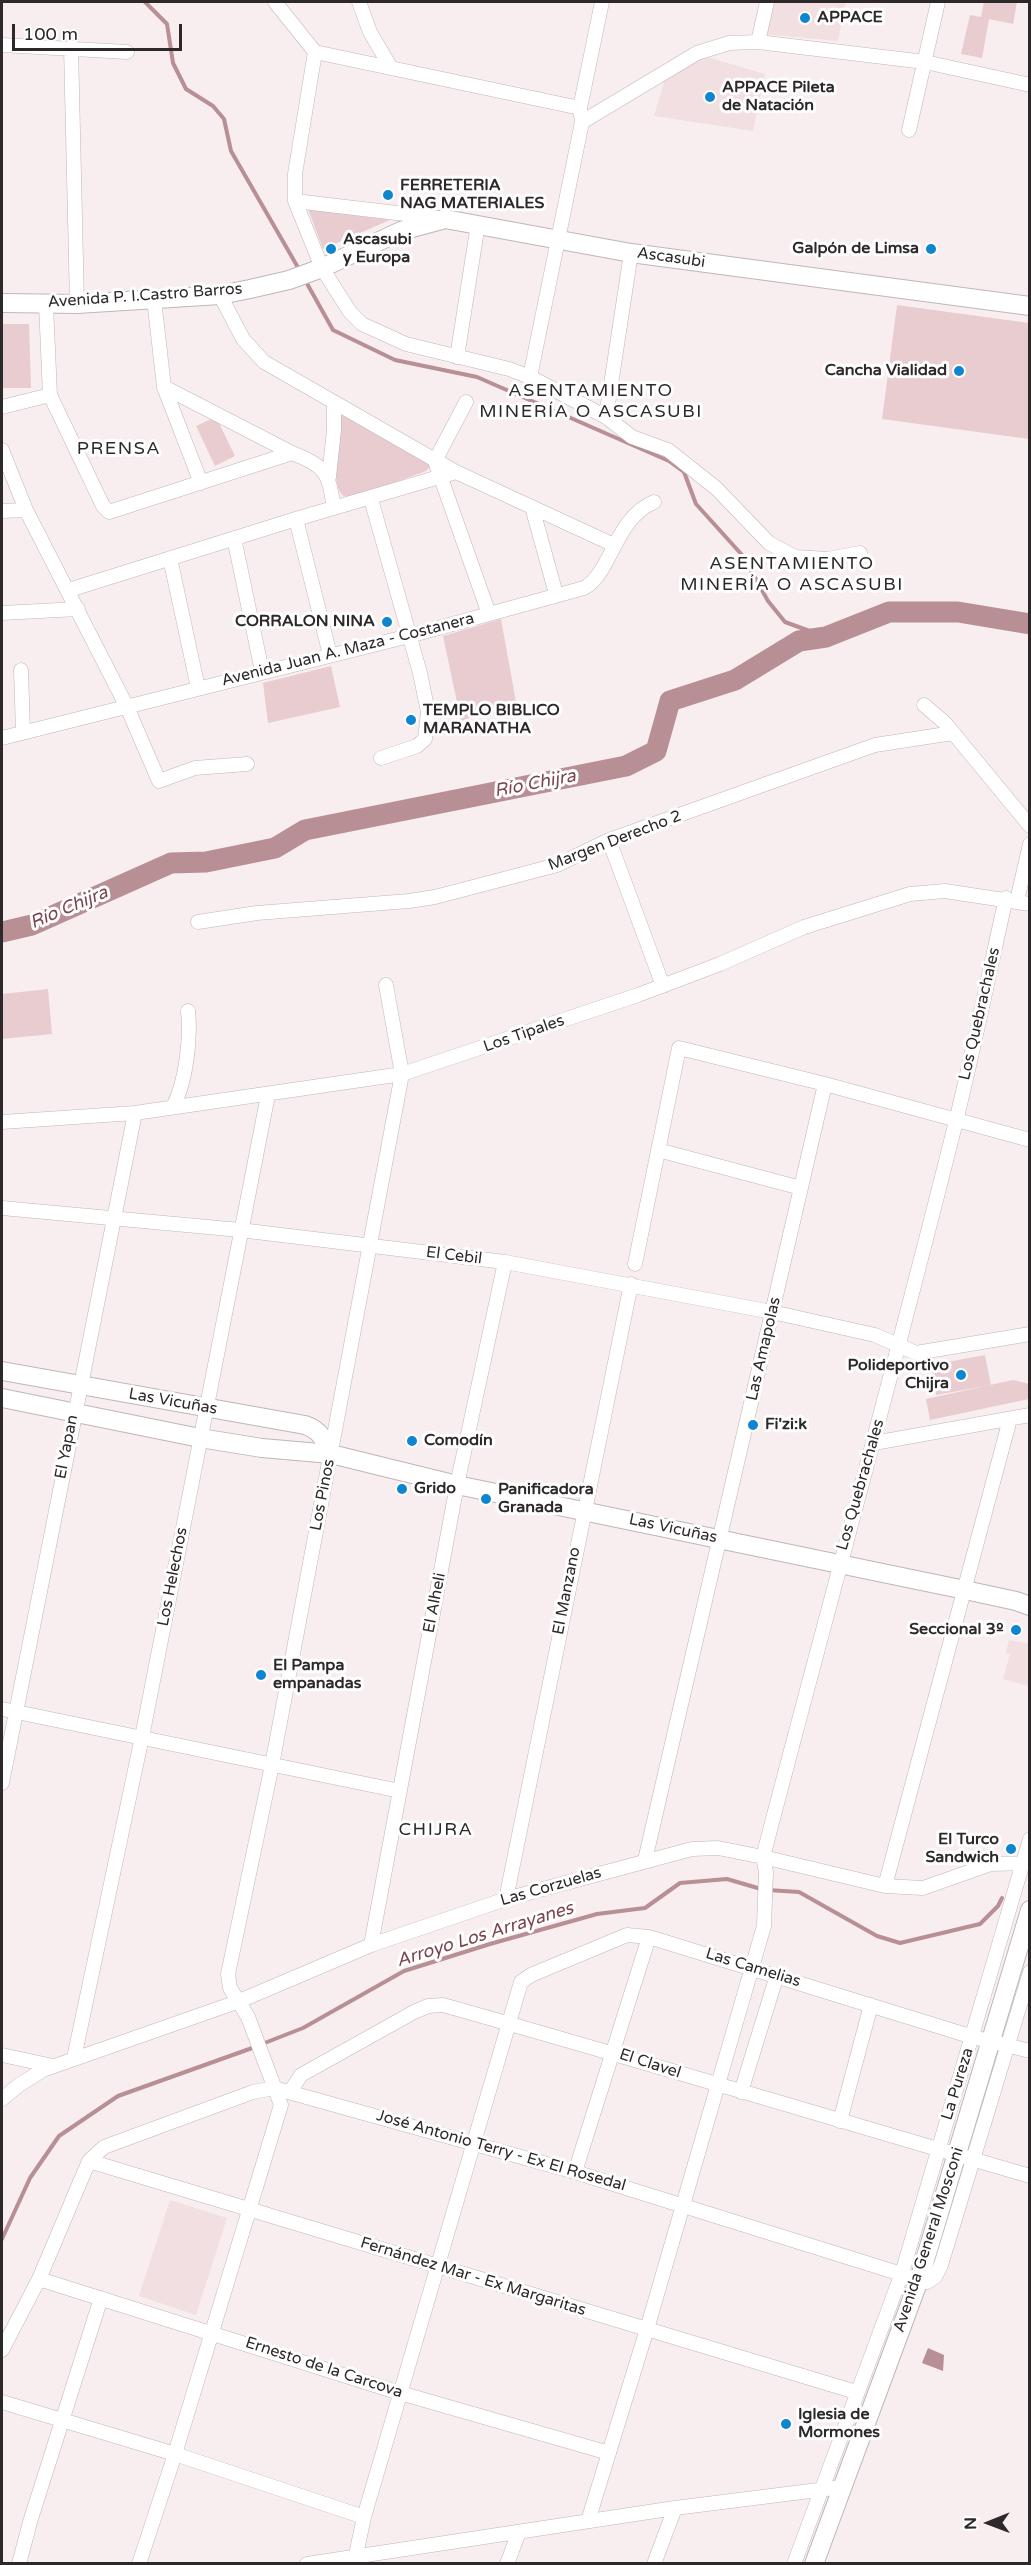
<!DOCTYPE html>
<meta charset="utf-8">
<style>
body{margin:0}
#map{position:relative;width:1031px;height:2565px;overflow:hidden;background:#f8eeef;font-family:"Varela Round",sans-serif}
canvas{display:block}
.frame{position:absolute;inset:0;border:3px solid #2d292a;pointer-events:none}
.north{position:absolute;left:959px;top:2493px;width:60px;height:60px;-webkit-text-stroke:4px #fefefe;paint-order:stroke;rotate:269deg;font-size:16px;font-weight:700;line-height:24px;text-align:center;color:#2d292a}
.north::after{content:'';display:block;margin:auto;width:21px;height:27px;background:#2d292a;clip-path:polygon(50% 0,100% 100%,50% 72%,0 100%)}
.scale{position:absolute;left:12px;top:24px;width:170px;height:27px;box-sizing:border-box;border:3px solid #2d292a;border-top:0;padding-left:8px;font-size:18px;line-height:21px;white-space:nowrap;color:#2d292a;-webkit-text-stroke:4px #fefefe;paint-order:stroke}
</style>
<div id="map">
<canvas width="1031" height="2565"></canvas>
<div class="frame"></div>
<div class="north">N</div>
<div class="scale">100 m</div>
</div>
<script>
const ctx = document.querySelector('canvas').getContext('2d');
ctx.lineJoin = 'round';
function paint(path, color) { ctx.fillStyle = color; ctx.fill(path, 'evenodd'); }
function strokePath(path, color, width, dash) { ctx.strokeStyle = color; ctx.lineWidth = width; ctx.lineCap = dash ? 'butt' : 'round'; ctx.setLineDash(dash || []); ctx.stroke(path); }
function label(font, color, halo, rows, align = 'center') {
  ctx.font = font + ' "Varela Round",sans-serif'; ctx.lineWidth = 6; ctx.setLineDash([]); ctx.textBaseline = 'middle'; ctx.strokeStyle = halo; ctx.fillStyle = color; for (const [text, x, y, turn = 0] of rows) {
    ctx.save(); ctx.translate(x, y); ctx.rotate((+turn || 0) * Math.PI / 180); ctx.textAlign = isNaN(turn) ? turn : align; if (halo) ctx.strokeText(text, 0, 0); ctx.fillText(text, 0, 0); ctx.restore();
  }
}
paint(new Path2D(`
 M770,2H846L838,41L764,34Z
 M700,55L765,74L753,131L654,116L665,79Z
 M1009,1640L1029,1644V1686L1003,1679L1010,1654L1006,1653Z
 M170,2200L227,2218L196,2315L139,2296Z`), '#f1dfe1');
paint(new Path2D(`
 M984,2H1017L1013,24L989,19L982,58L961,54L970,15L981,17Z
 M308,209L390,220L323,249Z
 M897,305L1029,323V439L882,419Z
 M2,324H29L31,388H2Z
 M337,411L430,464L429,468L426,471L352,498C347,497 343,497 340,492C332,476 334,429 337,411Z
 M216,417L235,456L215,466L196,426Z
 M501,619L516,702L461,721L443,636Z
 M331,666L340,707L268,723L263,683Z
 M48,989L52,1034L2,1039V994Z
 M985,1355L991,1385L936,1395L931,1365Z
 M1013,1380L1029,1384V1399L930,1420L926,1399Z`), '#e9cccf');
paint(new Path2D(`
 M928,2348L944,2355L943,2371L922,2363Z`), '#b78f94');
strokePath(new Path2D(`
 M145,2L167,24L173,63L186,89L213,106L224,119L231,151L300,271
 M305,280L333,330L395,360L477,377L669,461L684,472L696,504L743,556L768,601L785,622L826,637
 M768,1890L799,1892L877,1936L900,1943L980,1924L998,1906L1002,1898
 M262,2044L303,2028L404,1971L490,1944L597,1914L645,1908L680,1883L727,1879L761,1889
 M2,2239L30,2178L59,2136L118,2096L255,2047`), '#b78f94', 4);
strokePath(new Path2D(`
 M2,932L32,925L171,863L206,862L275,848L305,830L626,766L656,751L670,701L735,680L799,641L826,637L889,612H958L1030,624`), '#b78f94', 21);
const street = new Path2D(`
 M275,2L315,52L580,108
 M359,2L370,32L391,68
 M758,42L767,2
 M2,45L127,52
 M71,47L77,304
 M315,52L295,174V201L322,268L350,312L362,324L406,344L509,369L530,377L606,417L632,437L668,450L716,488L769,543L795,557L828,559L860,553
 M582,122L697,53L729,43L758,42L925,62L1030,85
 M909,130L938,2
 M295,201L439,218
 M220,295L243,339L264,362L456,472L614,545
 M154,299L164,387L201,483
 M46,304L50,395L103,506L109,512L292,453L164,387
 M457,357L478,224
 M530,377L582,122L580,108L602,2
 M466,402L435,461L489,614
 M2,407L50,395
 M606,417L631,253
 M2,450L26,510L127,707L159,781L195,768L247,764
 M292,453C327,467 328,472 334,508
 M329,477L334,430V403
 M371,499L420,673L428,712L425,739L417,746L381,758
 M532,507L556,594
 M2,511L26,510
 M296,519L330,655
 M234,538L262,671
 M170,558L198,688
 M69,590L296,519L456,472
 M2,613L78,609
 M21,670L23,732
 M924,705L945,723L1030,826
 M2,738L409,636L584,588C611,574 615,518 654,502
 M609,840L663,986
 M1017,901L1030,844
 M198,922L257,913L409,901L435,897L557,865L609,840L875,745L953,733
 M173,1107C186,1082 191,1039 188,1011
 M2,1122L135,1113L402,1074L638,995L720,964L804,927L910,894L945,891L1030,904
 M658,1150L801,1188
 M2,1208L240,1230L505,1262L772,1312L875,1335L916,1353L1030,1334
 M635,1264L679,1048L825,1084L1030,1140
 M874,1443L1030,1415
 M2,1709L400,1791
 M2,1783L135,1113
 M645,1860L825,1084
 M885,1886L1010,1419
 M506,1899L631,1284
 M371,1945L457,1485L505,1262
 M2,2055L53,2066
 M74,2058L142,1737L268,1095
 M290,2092L301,2075L414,2012L428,2006L443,2005C639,2060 834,2119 1030,2176
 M741,2092L777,1975
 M2,2099L19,2085L43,2070L237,2002L371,1945L506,1899L692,1849L718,1848L763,1857L885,1886L923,1888L991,1864L1030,1863
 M840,2121L871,2005
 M89,2161L856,2392
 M575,2172L649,1937
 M39,2279L400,2393L609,2453
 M2,2350L39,2279L89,2161L104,2147L253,2092L274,2088L575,2172L927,2282L935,2277L941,2265L1030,1972
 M2,2402L175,2454L364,2517
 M588,2521L647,2329L764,1926L766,1872L763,1857C827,1611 895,1367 956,1121C974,1048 989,973 1006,898
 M19,2564L30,2522L101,2298
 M139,2564L175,2454L281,2105L248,2017L230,1988L228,1974L272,1765L402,1074L386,985
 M307,2564L675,2508L842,2487
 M354,2564L364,2517L521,1982L531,1975L627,1935L649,1937L973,2037L1030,2051
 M507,2564L519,2532
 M654,2564L675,2508
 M794,2564L902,2273L1030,1839`);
const secondary = new Path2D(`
 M2,303L77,304L220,295L250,289L289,280L322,268L401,231L445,219L631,253L1030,306
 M2,1371L305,1425C320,1430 324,1439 331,1454
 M2,1398L200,1438L262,1448L331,1454L457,1485L965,1590L1016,1601L1030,1606
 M814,2564L919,2280L1030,1910`);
strokePath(street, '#bfb6b7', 15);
strokePath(secondary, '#bfb6b7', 20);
strokePath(street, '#fff', 14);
strokePath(secondary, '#fff', 18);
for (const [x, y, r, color] of [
 [805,18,6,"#0e85ce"],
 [710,97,6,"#0e85ce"],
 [388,195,6,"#0e85ce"],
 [331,249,6,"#0e85ce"],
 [931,249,6,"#0e85ce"],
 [959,371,6,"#0e85ce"],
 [387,622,6,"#0e85ce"],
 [411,720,6,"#0e85ce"],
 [961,1375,6,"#0e85ce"],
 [753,1425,6,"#0e85ce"],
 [412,1441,6,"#0e85ce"],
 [402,1489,6,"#0e85ce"],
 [486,1499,6,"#0e85ce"],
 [1016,1630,6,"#0e85ce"],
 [261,1675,6,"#0e85ce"],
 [1011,1849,6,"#0e85ce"],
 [786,2424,6,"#0e85ce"]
]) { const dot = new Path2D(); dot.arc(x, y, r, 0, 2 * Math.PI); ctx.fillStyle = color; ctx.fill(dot); strokePath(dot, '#fefefe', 2); }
label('bold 16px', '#2d292a', '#fefefe', [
 ["APPACE",817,18],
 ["APPACE Pileta",722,88],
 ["de Natación",722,106],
 ["FERRETERIA",400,186],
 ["NAG MATERIALES",400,204],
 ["Ascasubi",343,240],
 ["y Europa",343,258],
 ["Galpón de Limsa",919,249,"right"],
 ["Cancha Vialidad",947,371,"right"],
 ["CORRALON NINA",375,622,"right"],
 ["TEMPLO BIBLICO",423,711],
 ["MARANATHA",423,729],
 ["Polideportivo",949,1366,"right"],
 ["Chijra",949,1384,"right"],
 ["Fi'zi:k",765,1425],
 ["Comodín",424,1441],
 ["Grido",414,1489],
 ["Panificadora",498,1490],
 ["Granada",498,1508],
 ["Seccional 3º",1004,1630,"right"],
 ["El Pampa",273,1666],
 ["empanadas",273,1684],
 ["El Turco",999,1840,"right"],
 ["Sandwich",999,1858,"right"],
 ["Iglesia de",798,2415],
 ["Mormones",798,2433]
], 'left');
label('16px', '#2d292a', '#fefefe', [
 ["Ascasubi",671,258,8],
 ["Avenida P. I.Castro Barros",145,296,-4],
 ["Avenida Juan A. Maza - Costanera",348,650,-14],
 ["Margen Derecho 2",615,841,-21],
 ["Los Quebrachales",980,1014,-77],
 ["Los Tipales",524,1034,-19],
 ["El Cebil",454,1256,7],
 ["Las Amapolas",764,1349,-77],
 ["Las Vicuñas",173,1402,10],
 ["El Yapan",67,1447,-79],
 ["Los Quebrachales",861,1485,-74],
 ["Los Pinos",323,1495,-79],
 ["Las Vicuñas",673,1529,12],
 ["Los Helechos",173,1577,-79],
 ["El Manzano",567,1591,-79],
 ["El Alheli",435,1603,-79],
 ["Las Corzuelas",551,1887,-16],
 ["Las Camelias",753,1968,17],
 ["El Clavel",650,2064,18],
 ["La Pureza",958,2084,-73],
 ["José Antonio Terry - Ex El Rosedal",501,2151,16],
 ["Avenida General Mosconi",929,2240,-72],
 ["Fernández Mar - Ex Margaritas",473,2277,17],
 ["Ernesto de la Carcova",324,2368,18]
]);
ctx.letterSpacing = '1.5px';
label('18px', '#2d292a', '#fefefe', [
 ["ASENTAMIENTO",591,391],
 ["MINERÍA O ASCASUBI",591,412],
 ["PRENSA",119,449],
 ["ASENTAMIENTO",792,564],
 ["MINERÍA O ASCASUBI",792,585],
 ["CHIJRA",436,1830]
]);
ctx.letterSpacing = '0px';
label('italic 18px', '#7c444d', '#fefefe', [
 ["Río Chijra",535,784,-11],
 ["Río Chijra",69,908,-23],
 ["Arroyo Los Arrayanes",485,1935,-17]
]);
</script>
